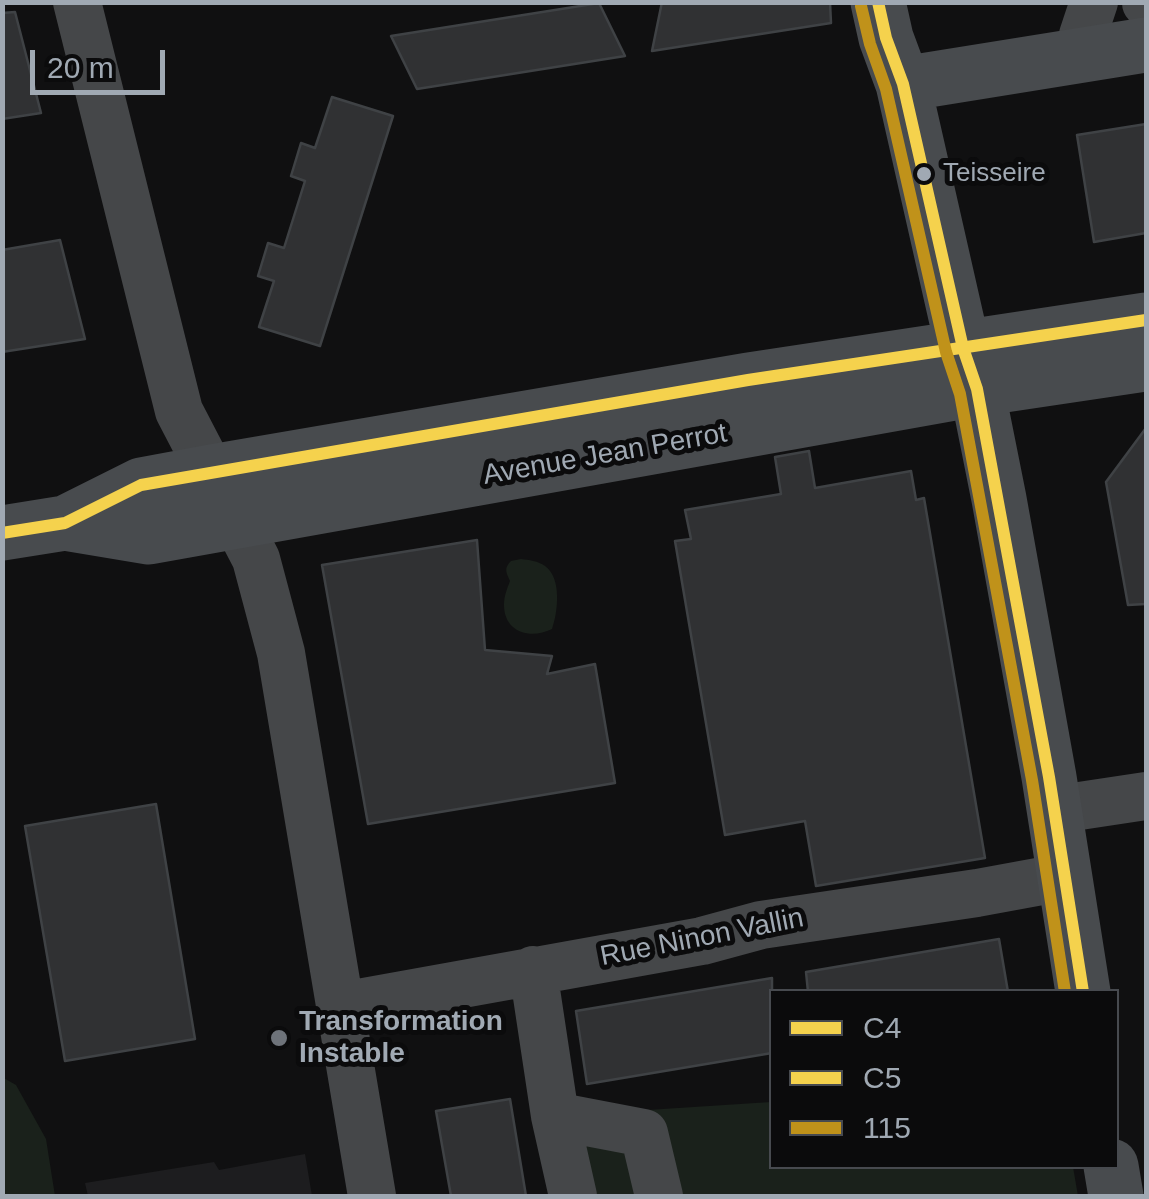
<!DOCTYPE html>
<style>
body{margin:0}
#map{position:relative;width:1149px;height:1199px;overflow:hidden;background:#101011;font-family:Helvetica,sans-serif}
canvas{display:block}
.frame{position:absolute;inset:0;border:5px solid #a0a9b3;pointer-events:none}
.legend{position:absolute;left:769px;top:989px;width:350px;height:180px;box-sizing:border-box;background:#0b0b0c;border:2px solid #474a4f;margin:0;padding:12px 18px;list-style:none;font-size:30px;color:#a0a9b3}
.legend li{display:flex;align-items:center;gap:20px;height:50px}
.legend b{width:50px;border:2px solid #474a4f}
.scale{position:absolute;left:30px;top:50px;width:135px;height:45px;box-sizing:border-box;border:5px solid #a0a9b3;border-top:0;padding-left:12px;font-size:30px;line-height:35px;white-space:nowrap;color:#a0a9b3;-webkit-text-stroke:8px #0b0b0c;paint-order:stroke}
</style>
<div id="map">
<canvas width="1149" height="1199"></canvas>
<div class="frame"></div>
<ul class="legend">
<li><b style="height:12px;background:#f5d24d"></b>C4</li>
<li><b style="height:12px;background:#f5d24d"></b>C5</li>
<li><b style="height:12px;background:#c0921a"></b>115</li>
</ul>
<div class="scale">20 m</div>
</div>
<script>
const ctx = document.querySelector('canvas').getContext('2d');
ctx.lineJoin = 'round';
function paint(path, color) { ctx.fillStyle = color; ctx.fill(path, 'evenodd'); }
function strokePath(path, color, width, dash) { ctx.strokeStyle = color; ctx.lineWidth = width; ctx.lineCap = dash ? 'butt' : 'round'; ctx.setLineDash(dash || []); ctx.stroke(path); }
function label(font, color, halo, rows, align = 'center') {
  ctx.font = font + ' Helvetica,sans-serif'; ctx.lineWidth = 10; ctx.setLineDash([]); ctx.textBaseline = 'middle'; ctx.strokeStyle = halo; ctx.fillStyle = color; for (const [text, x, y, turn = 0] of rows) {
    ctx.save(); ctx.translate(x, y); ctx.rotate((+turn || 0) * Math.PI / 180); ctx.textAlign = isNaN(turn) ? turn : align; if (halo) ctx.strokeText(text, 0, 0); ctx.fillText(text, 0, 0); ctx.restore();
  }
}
paint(new Path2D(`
 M305,1154L312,1196H88L85,1183L214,1162L219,1170Z`), '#1d1d1f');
paint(new Path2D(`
 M521,559C529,560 538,561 545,566C562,578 558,612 552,629C530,640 504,632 504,605C504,596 507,589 510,581C507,573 503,569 511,561Z
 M2,1077L16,1085L46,1139L55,1196H3Z
 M771,1102L772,1166L1073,1167L1078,1196H570L555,1116Z`), '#1a211b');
const building = new Path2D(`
 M662,2H830L831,23L652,51Z
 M599,3L625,56L417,89L391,36Z
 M15,12L41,113L2,119V13Z
 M332,97L393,116L320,346L259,327L274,281L258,276L268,243L284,248L305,181L291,176L301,143L315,148Z
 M1146,124V233L1094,242L1077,135Z
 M60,240L85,339L2,352V250Z
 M1146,428V604L1128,605L1106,482Z
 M809,451L815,488L911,471L916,500L924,498L985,858L816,886L805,821L725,835L675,541L691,539L685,510L781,494L775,457Z
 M477,540L485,650L552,656L547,674L595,664L615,783L368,824L322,565Z
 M156,804L195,1039L65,1061L25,826Z
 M999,939L1008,992H808L806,972Z
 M772,978V1053L587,1084L576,1011Z
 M510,1099L526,1196H451L436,1111Z`);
paint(building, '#303133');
strokePath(building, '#3f4245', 2.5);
strokePath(new Path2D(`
 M77,2L179,411L256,559L281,653L372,1196
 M1146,2V3
 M1081,54L1083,35L1094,2
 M1053,810L1146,796
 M533,970L555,1116L644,1133L659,1196
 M341,1006L702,941L761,925L977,893L1064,877
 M555,1116L573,1196`), '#454749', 48);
strokePath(new Path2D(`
 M878,2L886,38L903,84L963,348L977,389L999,499L1049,777L1083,992
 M903,84L1146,45
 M65,523L149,537L977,389L1146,364
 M2,533L65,523L141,485L211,472L748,380L1146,320
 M1111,1166L1116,1196`), '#484b4e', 55);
strokePath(new Path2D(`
 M2,533L65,523L141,485L748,380L1146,320`), '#f5d24d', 12);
strokePath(new Path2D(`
 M878,2L886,38L903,84L963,348L977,389L1049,777L1083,992`), '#f5d24d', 12);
strokePath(new Path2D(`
 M861,6L870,44L886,89L946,352L960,394L1032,780L1065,992`), '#c0921a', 12);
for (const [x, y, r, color] of [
 [924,174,9,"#a0a9b3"],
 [279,1038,10,"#6e737a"]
]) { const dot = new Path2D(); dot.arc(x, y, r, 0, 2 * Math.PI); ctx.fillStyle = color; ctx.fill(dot); strokePath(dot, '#0b0b0c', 4); }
label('26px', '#a0a9b3', '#0b0b0c', [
 ["Teisseire",943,174]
], 'left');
label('28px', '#a0a9b3', '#0b0b0c', [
 ["Avenue Jean Perrot",605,455,-10],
 ["Rue Ninon Vallin",702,938,-11]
]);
label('bold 28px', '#a0a9b3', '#0b0b0c', [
 ["Transformation",299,1022],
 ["Instable",299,1054]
], 'left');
</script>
